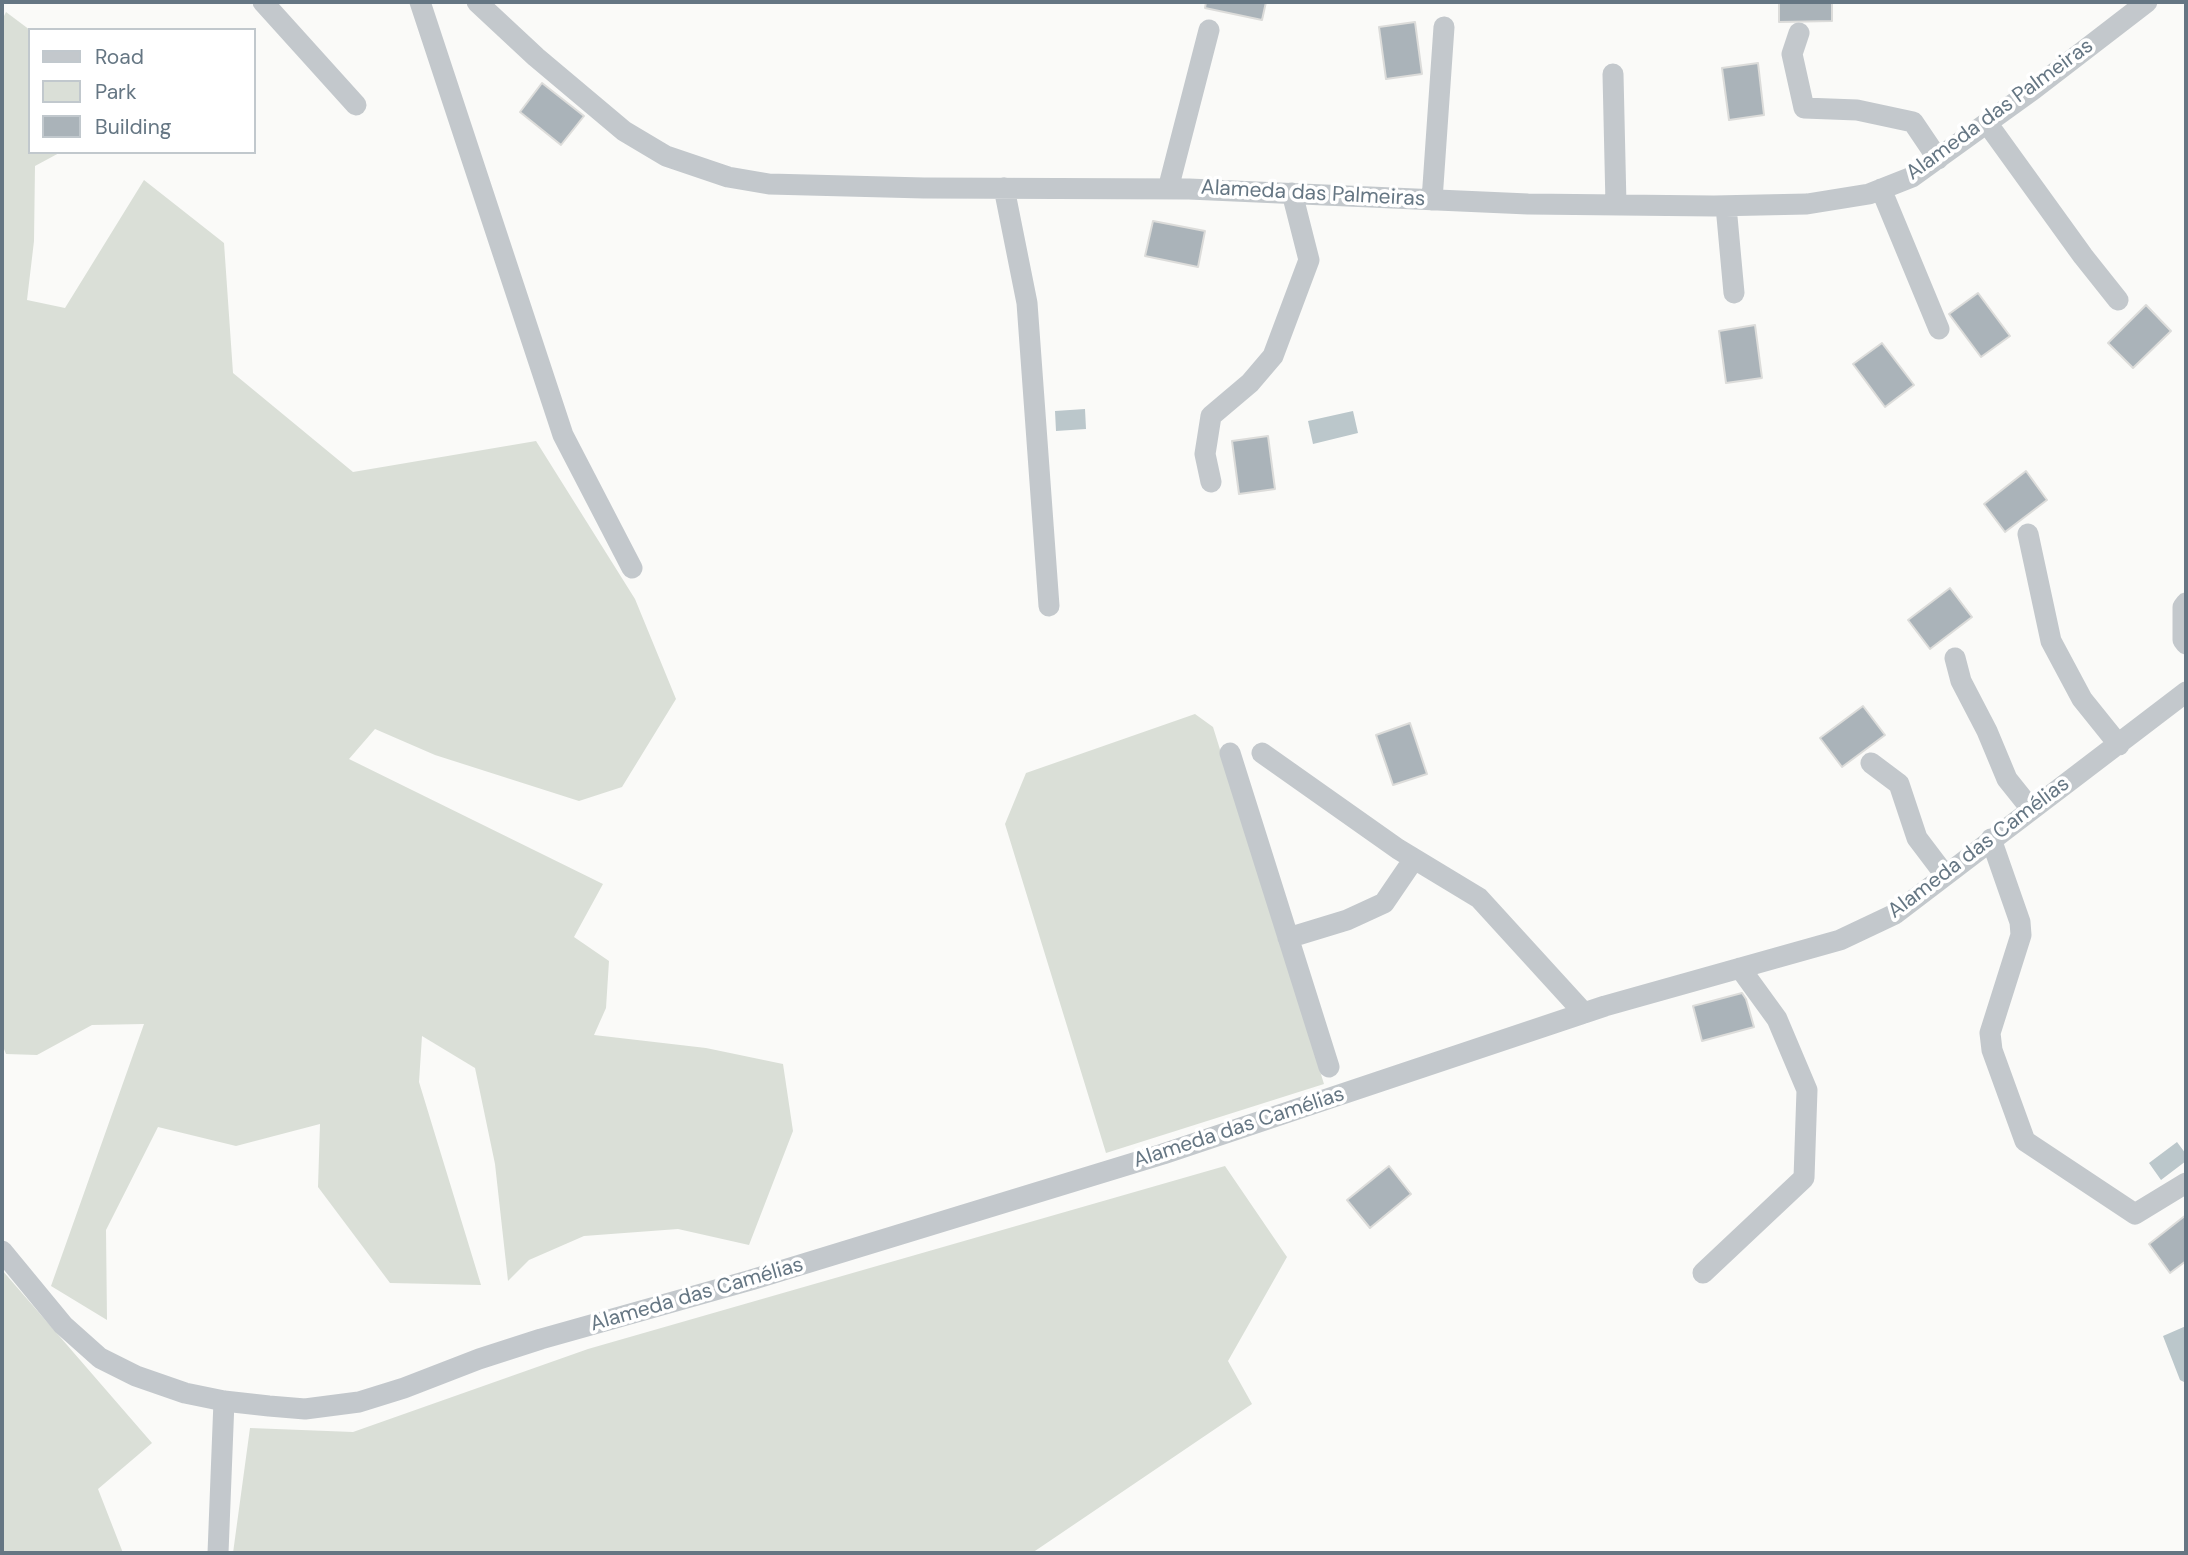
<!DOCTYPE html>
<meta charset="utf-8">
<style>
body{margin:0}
#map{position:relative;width:2188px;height:1555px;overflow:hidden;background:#fafaf8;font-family:"DM Sans",sans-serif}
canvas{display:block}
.frame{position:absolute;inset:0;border:4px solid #657683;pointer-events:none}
.legend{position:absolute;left:28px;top:28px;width:228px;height:126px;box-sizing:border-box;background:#fff;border:2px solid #c1c8cd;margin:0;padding:9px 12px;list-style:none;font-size:21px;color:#657683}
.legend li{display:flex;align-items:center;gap:14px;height:35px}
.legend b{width:35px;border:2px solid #c1c8cd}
</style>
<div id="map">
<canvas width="2188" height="1555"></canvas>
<div class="frame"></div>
<ul class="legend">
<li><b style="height:9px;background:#c3c8cc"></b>Road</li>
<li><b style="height:19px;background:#dadfd7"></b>Park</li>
<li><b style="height:19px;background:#aab3b9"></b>Building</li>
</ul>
</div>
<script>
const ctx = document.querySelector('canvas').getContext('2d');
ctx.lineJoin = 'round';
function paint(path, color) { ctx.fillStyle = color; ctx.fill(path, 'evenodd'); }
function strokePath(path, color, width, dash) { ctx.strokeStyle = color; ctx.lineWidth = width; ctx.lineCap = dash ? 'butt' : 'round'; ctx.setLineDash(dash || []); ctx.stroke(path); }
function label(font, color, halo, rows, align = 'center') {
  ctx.font = font + ' "DM Sans",sans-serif'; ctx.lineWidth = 7; ctx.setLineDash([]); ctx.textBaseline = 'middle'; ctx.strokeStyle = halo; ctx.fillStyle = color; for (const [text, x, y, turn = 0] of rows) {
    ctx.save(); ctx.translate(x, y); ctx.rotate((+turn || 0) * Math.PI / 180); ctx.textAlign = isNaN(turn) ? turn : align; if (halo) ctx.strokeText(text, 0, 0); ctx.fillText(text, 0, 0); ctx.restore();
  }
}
paint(new Path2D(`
 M6,12L30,30V152H61L35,166L34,241L27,300L65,308L144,180L224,243L233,373L353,472L536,441L635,599L676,699L622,787L579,801L435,755L375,729L349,759L603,884L574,937L609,961L606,1008L594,1035L706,1048L783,1064L793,1131L749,1245L678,1229L584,1236L529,1260L508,1281L495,1164L475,1068L422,1036L419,1082L481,1285L390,1283L318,1187L320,1124L236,1146L158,1127L106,1230L107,1320L51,1286L144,1024L92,1025L37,1055L6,1054L2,1044V20Z
 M1195,714L1213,727L1324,1084L1106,1153L1005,824L1026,773Z
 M1225,1166L1287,1257L1228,1361L1252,1404L1032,1553H233L250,1428L353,1432L588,1349Z
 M2,1270L152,1443L98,1489L123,1553H2Z`), '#dadfd7');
paint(new Path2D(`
 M1085,409L1086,429L1056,431L1055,411Z
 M1353,411L1358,433L1313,444L1308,421Z
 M2177,1142L2186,1154V1161L2161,1180L2149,1163Z
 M2186,1326V1383L2180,1380L2163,1336Z`), '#bbc7cb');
const building = new Path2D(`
 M1206,2H1266L1262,20L1205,8Z
 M1779,2H1832V21L1779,22Z
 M1415,22L1422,74L1386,79L1379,27Z
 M1758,63L1764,115L1729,120L1722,68Z
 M542,83L584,116L561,145L520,112Z
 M1153,221L1205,231L1198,267L1145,256Z
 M1978,293L2010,336L1981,357L1949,314Z
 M2146,305L2171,331L2133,368L2108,343Z
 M1755,325L1762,378L1726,383L1719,331Z
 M1882,343L1914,385L1885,407L1853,364Z
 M1268,436L1275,489L1239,494L1232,441Z
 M2026,471L2047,500L2005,532L1984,504Z
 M1950,588L1972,617L1930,649L1908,620Z
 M1863,706L1885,735L1842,767L1820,738Z
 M1410,723L1427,774L1393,785L1376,735Z
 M1742,993L1746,999L1754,1027L1702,1041L1693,1006Z
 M1389,1166L1411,1194L1370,1228L1347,1200Z
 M2186,1215V1261L2170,1273L2149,1244Z`);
paint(building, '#aab3b9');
strokePath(building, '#dcdcda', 2);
strokePath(new Path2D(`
 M263,2L356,105
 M420,2L563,435L632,568
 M477,2L536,57L624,131L666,156L728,177L769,184L924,188L1189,189L1528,204L1714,206L1807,204L1869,194L1912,177L2034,89L2147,2
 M1799,33L1792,54L1804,108L1857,110L1913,122L1938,159
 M1613,74L1616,205
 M1987,123L2083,256L2118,300
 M1004,188L1027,303L1049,606
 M1168,189L1209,30
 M1881,189L1939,329
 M1432,200L1444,27
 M1726,206L1734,293
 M1211,482L1205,454L1211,416L1250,383L1273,356L1309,260L1292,193
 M2028,534L2051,641L2082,699L2119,745
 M2186,603L2183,607V640L2186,644
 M1955,658L1961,681L1987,731L2007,779L2031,809
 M1230,753L1329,1067
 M1262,753L1398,849L1479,898L1584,1013
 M1871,763L1899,784L1917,838L1945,875
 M1991,839L2020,922L2021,935L1990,1033L1992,1050L2025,1141L2135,1214L2186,1183
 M1288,938L1347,920L1384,903L1414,859
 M2,1251L63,1325L100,1358L136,1376L185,1393L224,1401L269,1406L305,1409L359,1402L404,1388L479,1359L541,1339L751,1280L1163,1154L1605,1006L1840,940L1895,914L2186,692
 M1703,1273L1804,1178L1807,1090L1777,1019L1740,968
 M218,1553L224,1401`), '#c3c8cc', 21);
label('21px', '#657683', '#fff', [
 ["Alameda das Palmeiras",2000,110,-36],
 ["Alameda das Palmeiras",1313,194,3],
 ["Alameda das Camélias",1979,848,-37],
 ["Alameda das Camélias",1239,1128,-18],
 ["Alameda das Camélias",697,1295,-16]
]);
</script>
